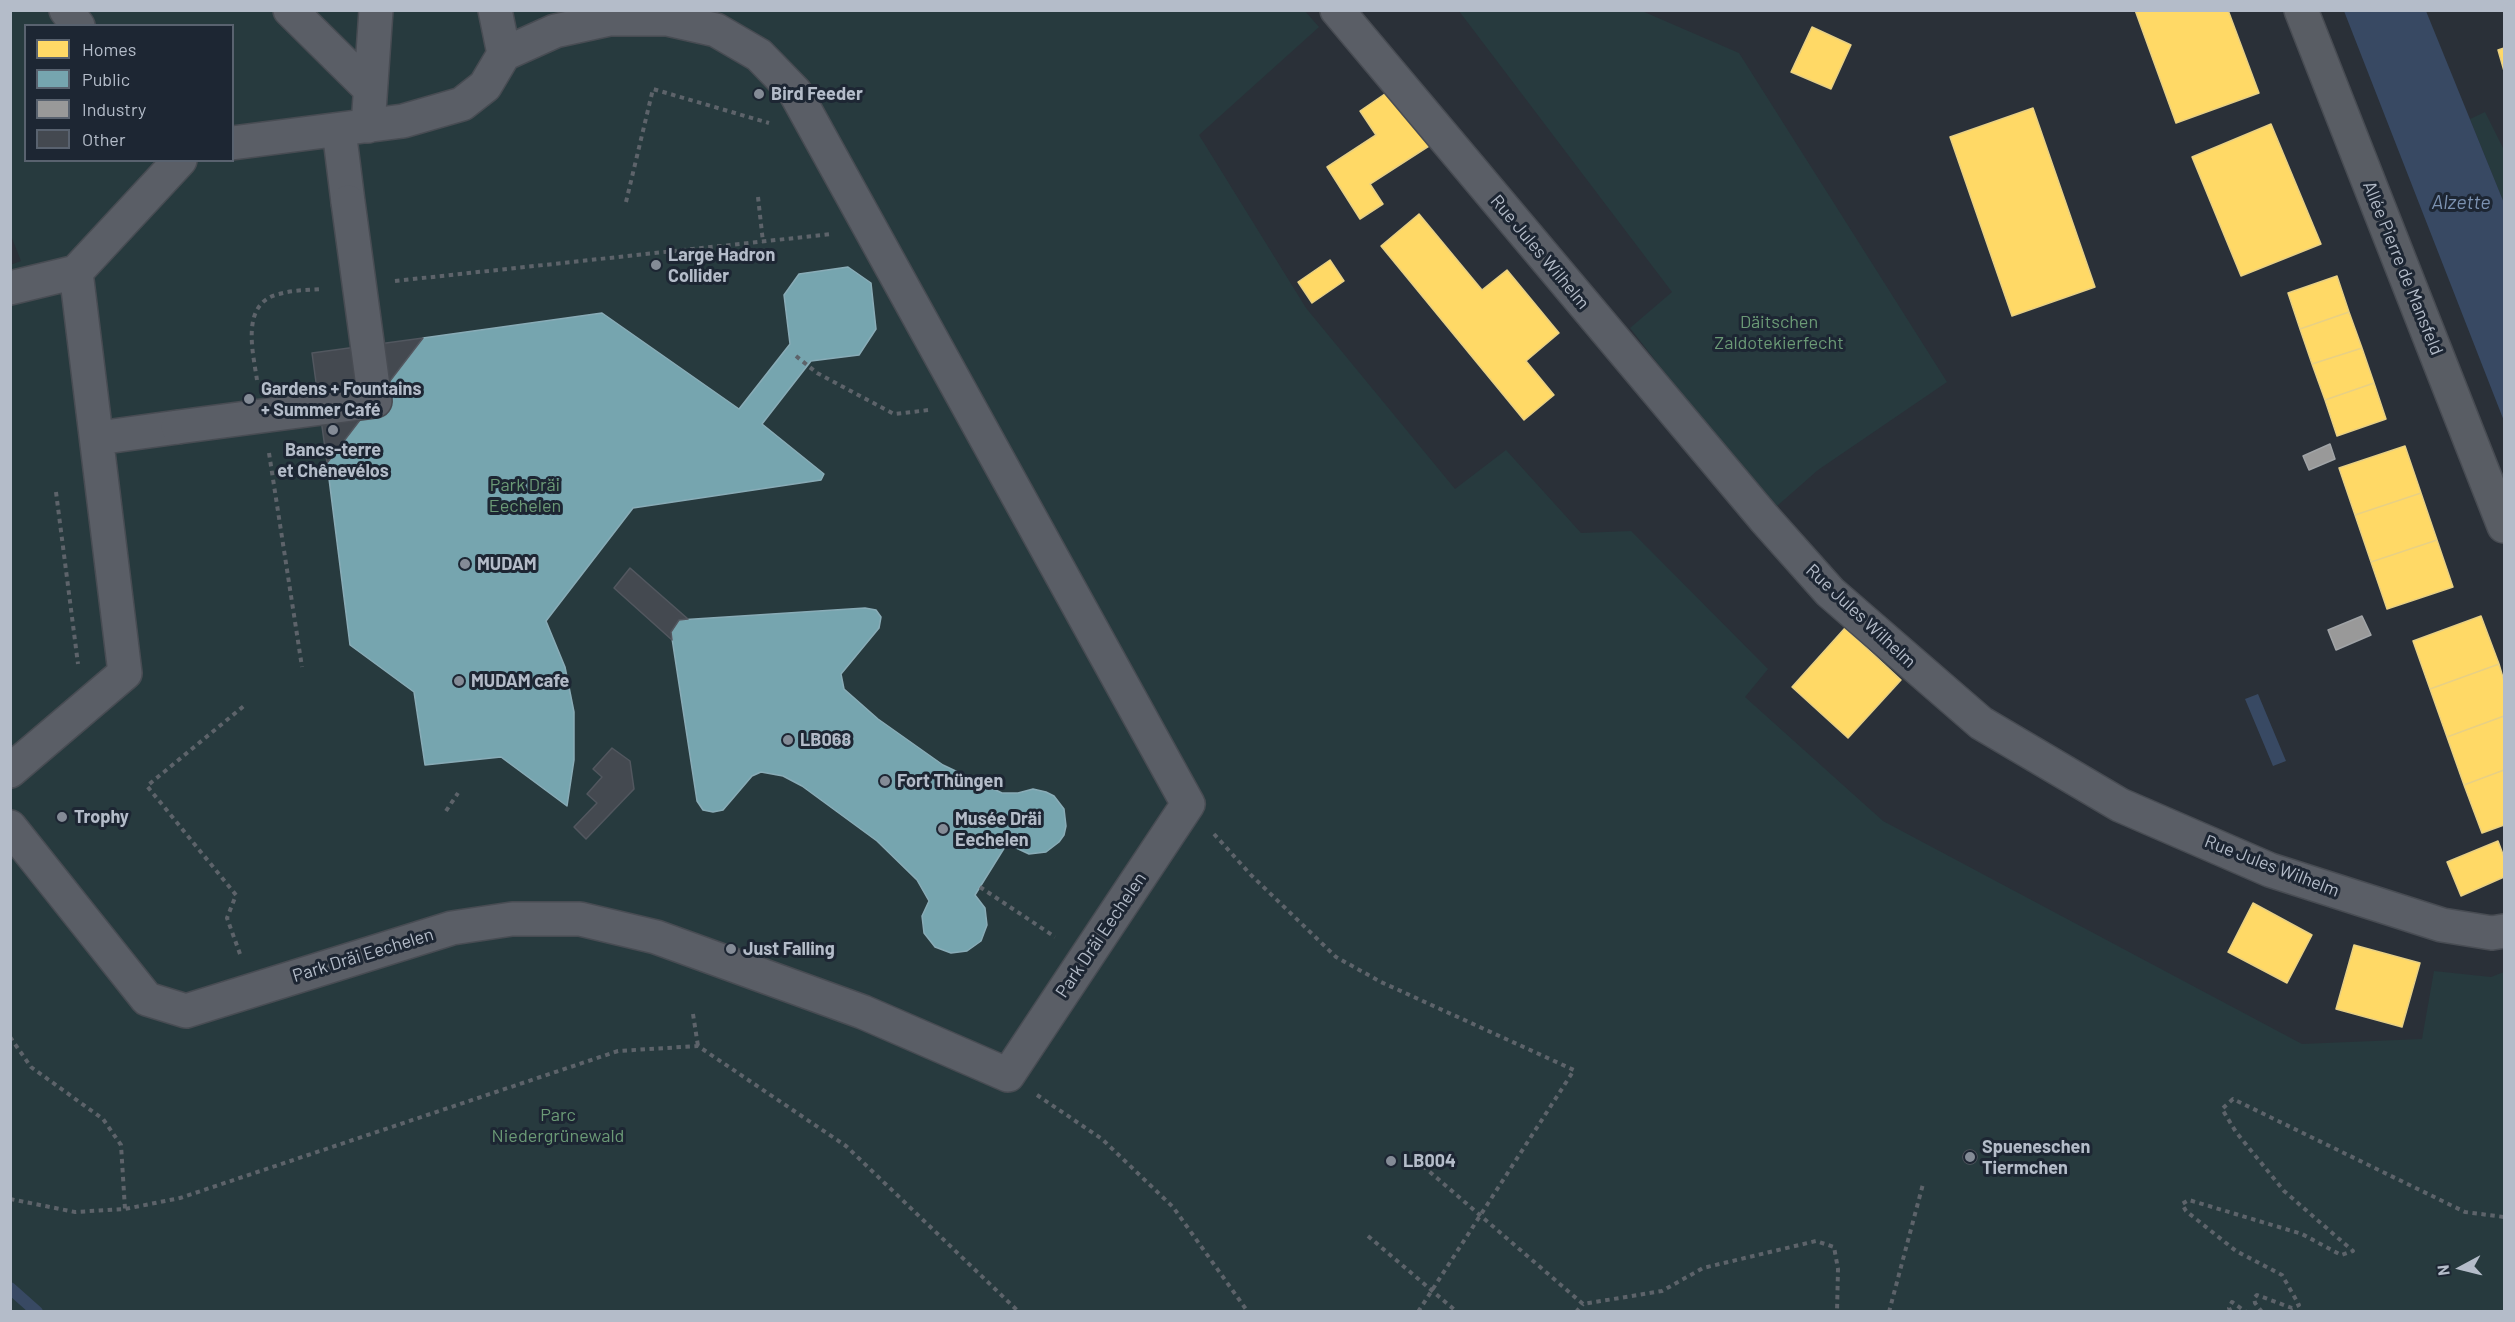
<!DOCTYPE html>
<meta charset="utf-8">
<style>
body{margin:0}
#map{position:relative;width:2515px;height:1322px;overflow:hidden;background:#2a3038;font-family:Barlow,sans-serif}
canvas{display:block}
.frame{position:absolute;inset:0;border:12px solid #b4bcc9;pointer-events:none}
.legend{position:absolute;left:24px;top:24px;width:210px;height:138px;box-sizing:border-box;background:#1d2633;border:2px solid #59626f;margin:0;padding:8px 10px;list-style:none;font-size:18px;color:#b4bcc9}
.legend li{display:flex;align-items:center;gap:12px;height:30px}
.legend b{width:30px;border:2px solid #59626f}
.north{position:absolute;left:2431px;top:1238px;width:60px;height:60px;-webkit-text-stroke:4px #1d2633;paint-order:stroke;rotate:263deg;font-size:16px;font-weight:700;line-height:24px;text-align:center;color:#b4bcc9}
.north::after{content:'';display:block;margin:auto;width:21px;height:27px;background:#b4bcc9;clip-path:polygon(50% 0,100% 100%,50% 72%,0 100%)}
</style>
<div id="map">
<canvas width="2515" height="1322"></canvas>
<div class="frame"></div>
<ul class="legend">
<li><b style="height:16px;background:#ffd966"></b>Homes</li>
<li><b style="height:16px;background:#76a5af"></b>Public</li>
<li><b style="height:16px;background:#999"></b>Industry</li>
<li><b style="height:16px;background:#444950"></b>Other</li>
</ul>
<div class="north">N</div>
</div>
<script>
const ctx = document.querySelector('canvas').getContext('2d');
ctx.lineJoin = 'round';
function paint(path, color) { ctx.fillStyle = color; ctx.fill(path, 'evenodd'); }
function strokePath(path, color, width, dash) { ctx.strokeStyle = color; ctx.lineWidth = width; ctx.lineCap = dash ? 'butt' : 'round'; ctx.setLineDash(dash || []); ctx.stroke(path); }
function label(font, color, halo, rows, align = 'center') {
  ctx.font = font + ' Barlow,sans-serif'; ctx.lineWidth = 6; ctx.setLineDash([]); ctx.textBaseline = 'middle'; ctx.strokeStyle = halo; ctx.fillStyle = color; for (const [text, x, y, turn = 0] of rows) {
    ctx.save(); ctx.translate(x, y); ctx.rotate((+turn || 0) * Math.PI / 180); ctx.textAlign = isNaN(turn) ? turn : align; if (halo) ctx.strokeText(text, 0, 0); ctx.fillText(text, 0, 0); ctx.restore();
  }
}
paint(new Path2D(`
 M11,11H1305L1319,27L1199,135L1306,308L1455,489L1506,450L1581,533L1631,531L1768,669L1745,697L1883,821L2302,1044L2422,1039L2434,971L2491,977L2504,972V1311H11L10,265L21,261L10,233ZM26,26H232V160H26ZM1972,1149L1976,1152L1977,1159L1969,1164L1965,1162L1962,1155L1967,1150Z
 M1459,11H1642L1739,53L1947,382L1818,470L1777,506L1691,406L1630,328L1672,292Z
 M2485,112L2504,150V203L2470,119Z`), '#273a3e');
paint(new Path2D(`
 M2344,11H2426L2504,203V421Z
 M2258,694L2286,761L2273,766L2245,699Z`), '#384963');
const homes = new Path2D(`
 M2135,10H2228L2259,93L2176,123Z
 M1812,27L1851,45L1831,89L1791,72Z
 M2504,48V71L2498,50Z
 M1392,89L1429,146L1370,184L1383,204L1360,219L1327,167L1376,135L1360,111Z
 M2033,108L2095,287L2012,316L1950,137Z
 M2271,124L2321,244L2241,276L2192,157Z
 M1419,214L1482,290L1507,270L1559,333L1526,361L1554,395L1524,420L1381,246Z
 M1330,260L1344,281L1312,303L1298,282Z
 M2337,276L2349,312L2300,329L2288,293Z
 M2349,312L2362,348L2312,364L2300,329Z
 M2362,348L2374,383L2325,400L2312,364Z
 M2374,383L2386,419L2337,436L2325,400Z
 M2405,446L2421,493L2355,515L2339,468Z
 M2421,493L2437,540L2371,562L2355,515Z
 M2437,540L2453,587L2387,609L2371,562Z
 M2481,616L2499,664L2430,689L2413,641Z
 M1845,628L1901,680L1848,738L1792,687Z
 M2499,664L2504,681V716L2447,737L2430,689Z
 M2504,716V770L2464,785L2447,737Z
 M2504,770V825L2482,833L2464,785Z
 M2498,841L2504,857V877L2461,896L2447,862Z
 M2253,903L2312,935L2287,983L2228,952Z
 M2354,945L2420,963L2402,1027L2336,1009Z`);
paint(homes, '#ffd966');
strokePath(homes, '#e8d084', 1.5);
const public = new Path2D(`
 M848,267L871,283L876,329L859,355L811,361L762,424L824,474L821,480L633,508L546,621L565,667L574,712V760L567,806L501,757L425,765L414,692L350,645L327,463L423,338L602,313L739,409L790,344L784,295L799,274Z
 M865,608L876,610L881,617L879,628L841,674L844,689L878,719L943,765L1002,793H1018L1033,789L1046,792L1054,796L1064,809L1066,826L1064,835L1059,842L1046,852L1029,854L1014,847L1008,842L975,895L985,908L987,925L981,941L967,951L951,953L935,947L924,933L922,916L929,901L917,880L877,841L802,786L783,776L761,772L752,776L723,810L713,812L703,810L697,801L671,632L679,620Z`);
paint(public, '#76a5af');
strokePath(public, '#89acb7', 1.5);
const industry = new Path2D(`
 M2330,444L2335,459L2309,470L2303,456Z
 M2362,616L2371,635L2336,650L2328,630Z`);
paint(industry, '#999');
strokePath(industry, '#a1a4a7', 1.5);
strokePath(new Path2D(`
 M10,1288L37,1312`), '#384963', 12);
const building = new Path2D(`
 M423,338L327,463L312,353Z
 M630,568L688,619L679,620L671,632L672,640L614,588Z
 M612,748L630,761L634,789L586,839L574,827L597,803L587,794L602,777L593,769Z
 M1963 1157a7 7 0 1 1 14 0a7 7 0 1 1-14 0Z`);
paint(building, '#444950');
strokePath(building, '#52575f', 1.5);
const pedestrian = new Path2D(`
 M66,10L78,26
 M290,10L370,89
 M495,10L504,54
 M368,126L376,10
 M339,130L348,202
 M10,288L76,272
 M98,438L178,427
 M10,771L125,673L76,272L180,160
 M10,827L147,999L186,1011L452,928L512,919H580L656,937L863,1012L1008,1075L1188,804L795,92L759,55L716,30L667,19H610L555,31L504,54L485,86L462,104L403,121L232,143`);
const minor = new Path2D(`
 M1337,10L1764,518L1830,592L1981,723L2120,805L2270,870L2442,925L2492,933L2504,931`);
const secondary = new Path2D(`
 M2301,10L2504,526`);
strokePath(pedestrian, '#484c53', 36);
strokePath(minor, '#484c53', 36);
strokePath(secondary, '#484c53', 36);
strokePath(new Path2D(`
 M758,197L763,242
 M626,202L653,89L769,123
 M395,281L832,234
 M796,356L817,373L894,414L929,410
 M257,380C253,352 240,303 279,294C293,290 308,290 322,289
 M269,453L302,667
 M56,492L78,664
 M446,811L458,793
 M1214,834L1251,875L1336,957L1381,982L1574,1070L1418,1312
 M980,887L1055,937
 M240,954L227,918L236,895L147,786L245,705
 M693,1014L698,1046
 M10,1037L31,1067L103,1119L121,1145L125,1209
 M1037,1095L1102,1139L1173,1207L1248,1312
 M1416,1160L1583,1304L1662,1291L1703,1268L1816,1241L1834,1247L1838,1269L1837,1312
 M10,1199L75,1212L125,1209L180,1198L618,1051L698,1046L846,1146L1019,1312
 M1368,1236L1457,1312
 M1576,1312L1583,1304
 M1889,1312L1923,1184
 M2231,1312L2229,1308L2232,1302L2246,1312
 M2262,1312L2255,1303L2254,1298L2257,1295L2292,1308L2299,1305L2282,1275L2236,1251L2186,1211L2182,1204L2189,1200L2302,1234L2341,1255L2353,1251L2284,1191L2236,1132L2222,1109L2233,1099L2465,1212L2504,1217`), '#5d636a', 4, [4.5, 4.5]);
strokePath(pedestrian, '#5a5e66', 33);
strokePath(minor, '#5a5e66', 33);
strokePath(secondary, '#595d64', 33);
const pedestrianBridge = new Path2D(`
 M178,427L375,401L348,202`);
strokePath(pedestrianBridge, '#484c53', 36, []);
strokePath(pedestrianBridge, '#5a5e66', 33);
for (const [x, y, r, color] of [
 [759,94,6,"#848b96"],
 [656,265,6,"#848b96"],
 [249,399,6,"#848b96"],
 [333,430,6,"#848b96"],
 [465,564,6,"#848b96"],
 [459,681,6,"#848b96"],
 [788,740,6,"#848b96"],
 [885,781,6,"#848b96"],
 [62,817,6,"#848b96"],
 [943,829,6,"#848b96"],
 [731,949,6,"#848b96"],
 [1970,1157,6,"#848b96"],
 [1391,1161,6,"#848b96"]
]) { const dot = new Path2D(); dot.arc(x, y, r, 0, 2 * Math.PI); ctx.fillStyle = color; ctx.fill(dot); strokePath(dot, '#1d2633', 2); }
label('bold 18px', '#b4bcc9', '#1d2633', [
 ["Bird Feeder",771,94],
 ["Large Hadron",668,255],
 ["Collider",668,276],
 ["Gardens + Fountains",261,389],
 ["+ Summer Café",261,410],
 ["Bancs-terre",333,450,"center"],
 ["et Chênevélos",333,471,"center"],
 ["MUDAM",477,564],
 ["MUDAM cafe",471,681],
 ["LB068",800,740],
 ["Fort Thüngen",897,781],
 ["Trophy",74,817],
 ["Musée Dräi",955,819],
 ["Eechelen",955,840],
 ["Just Falling",743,949],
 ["Spueneschen",1982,1147],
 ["Tiermchen",1982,1168],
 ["LB004",1403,1161]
], 'left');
label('18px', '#b4bcc9', '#1d2633', [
 ["Rue Jules Wilhelm",1540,252,50],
 ["Allée Pierre de Mansfeld",2403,268,68],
 ["Rue Jules Wilhelm",1861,616,43],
 ["Rue Jules Wilhelm",2272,866,21],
 ["Park Dräi Eechelen",1101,935,-56],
 ["Park Dräi Eechelen",363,955,-17]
]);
label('18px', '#6b9a76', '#1d2633', [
 ["Däitschen",1779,322],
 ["Zaldotekierfecht",1779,343],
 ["Park Dräi",525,485],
 ["Eechelen",525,506],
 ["Parc",558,1115],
 ["Niedergrünewald",558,1136]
]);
label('italic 20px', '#7c92b1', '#1d2633', [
 ["Alzette",2461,202]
]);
</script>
